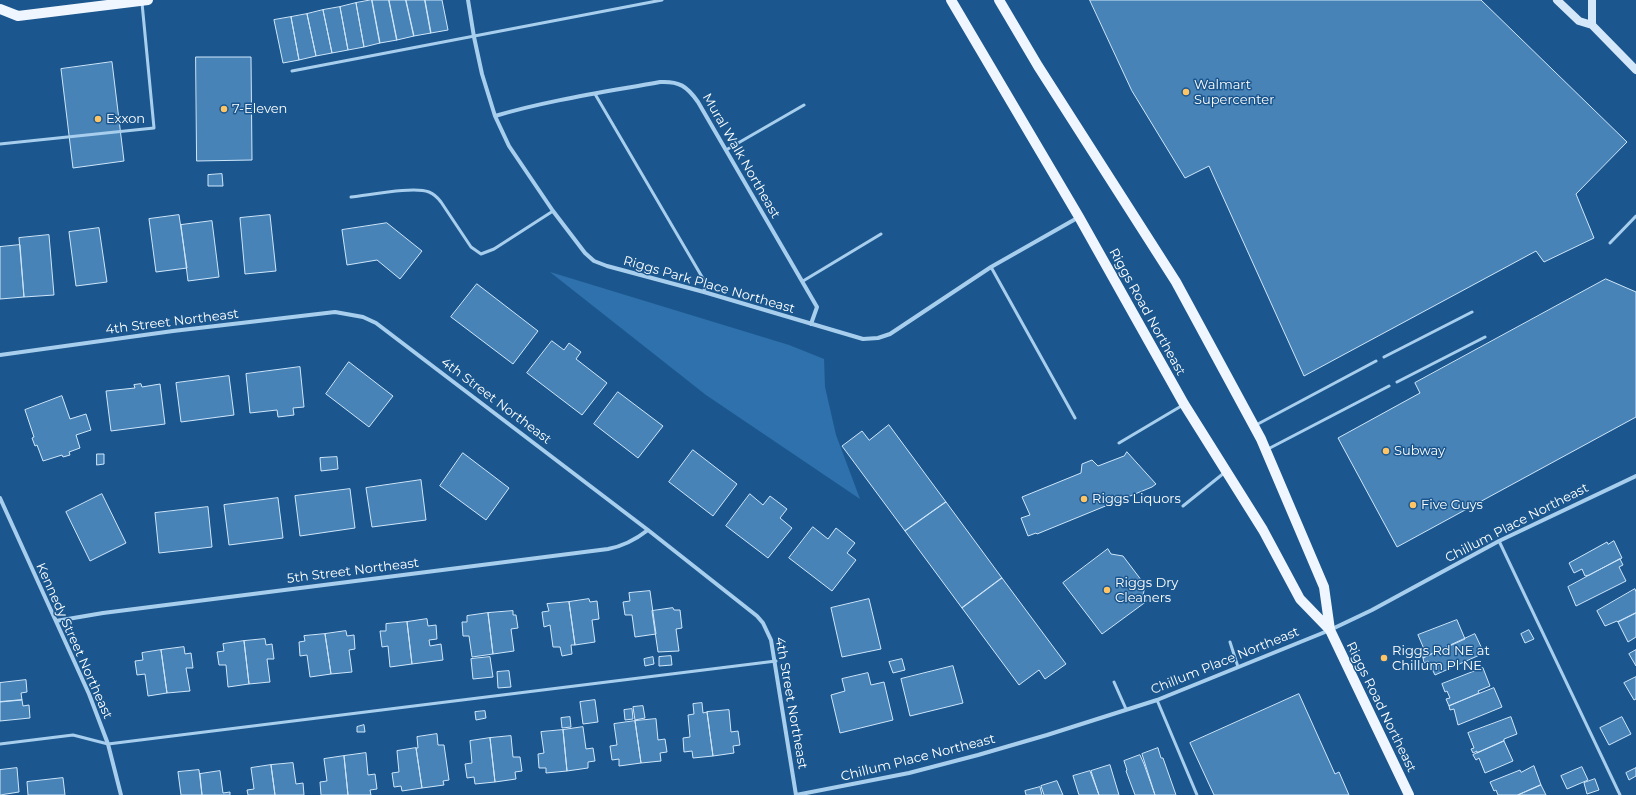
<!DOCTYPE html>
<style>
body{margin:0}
canvas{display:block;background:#1b578e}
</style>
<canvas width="1636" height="795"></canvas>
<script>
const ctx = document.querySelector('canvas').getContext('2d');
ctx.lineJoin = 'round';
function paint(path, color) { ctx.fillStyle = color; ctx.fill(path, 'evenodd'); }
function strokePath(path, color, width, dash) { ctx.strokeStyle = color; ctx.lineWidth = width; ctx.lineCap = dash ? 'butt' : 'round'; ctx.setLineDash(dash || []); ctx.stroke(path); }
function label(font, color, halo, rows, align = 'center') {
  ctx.font = font + ' Montserrat,sans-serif'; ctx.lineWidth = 3; ctx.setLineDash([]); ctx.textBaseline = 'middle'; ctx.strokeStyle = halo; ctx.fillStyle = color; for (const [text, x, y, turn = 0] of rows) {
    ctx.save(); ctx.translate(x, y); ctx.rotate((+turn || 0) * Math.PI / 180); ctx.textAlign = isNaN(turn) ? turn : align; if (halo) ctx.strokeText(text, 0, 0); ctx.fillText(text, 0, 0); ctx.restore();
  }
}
paint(new Path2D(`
 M550,272L789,345L824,359L825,387L836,435L860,499L706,395Z`), '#2e71ac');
const building = new Path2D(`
 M372,0L380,43L364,47L356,3Z
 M372,0H389L397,40L380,43Z
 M389,0H406L414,36L397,40Z
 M406,0H425L431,33L414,36Z
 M425,0H442L448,30L431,33Z
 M1090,0H1481L1627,142L1576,194L1594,238L1544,262L1536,251L1304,376L1209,166L1185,178L1132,91Z
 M356,3L364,47L348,50L340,7Z
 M340,7L348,50L332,53L323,10Z
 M323,10L332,53L316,56L307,14Z
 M307,14L316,56L299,60L291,17Z
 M291,17L299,60L283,63L274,20Z
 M196,57H251L252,160L197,161Z
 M112,62L124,161L73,168L61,69Z
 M222,174L223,186H208V175Z
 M179,215L187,268L156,272L149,219Z
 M270,215L276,271L245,274L240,218Z
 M212,221L219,277L188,281L181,225Z
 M387,223L422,251L400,279L377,260L347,265L342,230Z
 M99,228L107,282L76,286L69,232Z
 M49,235L54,295L24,297L19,238Z
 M20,245L24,297L0,299V247Z
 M1606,279L1636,292V417L1397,547L1338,438L1420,393L1415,383Z
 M477,284L538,331L513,364L451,317Z
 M552,341L564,350L569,343L581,352L576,359L607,383L582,415L527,373Z
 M349,362L393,396L369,427L326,394Z
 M300,367L304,407L293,408L294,415L278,417L277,410L250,413L246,374Z
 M229,376L234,415L181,422L176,383Z
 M141,384L142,387L160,384L165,424L111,431L106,391L135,388L134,385Z
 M618,392L663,426L638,458L594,424Z
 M62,396L70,419L86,414L91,430L76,435L80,448L69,452L70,455L63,457L62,455L43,461L37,445L35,446L32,438L34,437L25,410Z
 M889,425L946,502L905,531L842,446L862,431L869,440Z
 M693,450L737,484L713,516L669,482Z
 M1127,452L1156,484L1152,487L1037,534L1036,533L1028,536L1021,518L1030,515L1022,497L1081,473L1082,464L1092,460L1098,466L1124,456Z
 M463,453L509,488L486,520L440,486Z
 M97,454H104V464L97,465Z
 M337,457L338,469L321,471L320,458Z
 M421,480L426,520L372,527L366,488Z
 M350,489L355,528L300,536L295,496Z
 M102,494L126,543L90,561L66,512Z
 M750,494L763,505L770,496L787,509L780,518L792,528L768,558L726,526Z
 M278,498L283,538L229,545L224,505Z
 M946,502L1002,578L962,608L905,531Z
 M208,507L212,547L159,553L155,513Z
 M813,527L828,539L836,528L855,543L847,553L856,560L832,591L789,558Z
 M1614,541L1622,558L1589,575L1585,576L1582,569L1574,573L1569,563L1607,542L1608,544Z
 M1108,549L1111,554L1123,556L1145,585L1143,596L1147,601L1102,634L1063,583Z
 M1620,559L1623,565L1619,567L1626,581L1576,606L1568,587Z
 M1002,578L1066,664L1045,679L1039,670L1019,685L962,608Z
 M1635,589L1636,592V613L1618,622L1617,621L1605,626L1597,611Z
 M650,591L656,634L635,637L632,615H625L623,602L630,601L629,593Z
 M589,599L590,602L597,601L599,619L592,620L595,642L575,645L569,602Z
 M869,599L881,649L842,657L831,608Z
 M569,602L575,645H571L572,654L562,656L560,647H553L550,625L544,627L542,612L549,611L547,604Z
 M673,608L674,610H680L682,628L676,629L679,651L658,652L652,611Z
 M513,611V615H516L518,628L511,629L514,651L493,654L488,613Z
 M488,613L493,654L472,657L469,636H463L462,622H467V616Z
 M1636,613V637L1628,642L1618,622Z
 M427,619L428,626L436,625L437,639L429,640L430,646L441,644L443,660L412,664L407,622Z
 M1457,620L1465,639L1423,658L1420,651L1424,649L1418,635Z
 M407,622L412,664L390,667L388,646L382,647L380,631H386V624Z
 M1529,630L1534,639L1525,643L1521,634Z
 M346,631L347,636L354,635L355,649L349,650L352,672L331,674L325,634Z
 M325,634L331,674L310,677L307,655L300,656L299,642L305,641L304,636Z
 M1475,634L1484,653L1435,675L1428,661L1424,663L1423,658Z
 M265,639L266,645L272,644L274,659H267L270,682L249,684L244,641Z
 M244,641L249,684L228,687L226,665H219L217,652L224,651L223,644Z
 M184,647L185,654L191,653L193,668H186L190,691L167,693L161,650Z
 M161,650L167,693L148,696L145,674L137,675L135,661L143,660L142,653Z
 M1636,650V666L1629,654Z
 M671,656L672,665L659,666V657Z
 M490,657L493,677L473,679L471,659Z
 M653,657L654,664L645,666L644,659Z
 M902,659L905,670L893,673L889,662Z
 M953,666L963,703L910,716L901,679Z
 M1483,668L1490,686L1478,691L1479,693L1449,706L1446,699L1450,698L1447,691L1445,692L1442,684Z
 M509,671L511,687L498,688L497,672Z
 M868,673L871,685L884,682L893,720L840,733L831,695L845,691L842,679Z
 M1636,677V699L1634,700L1624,683Z
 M26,680L27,692L21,693L22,700L0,702V683Z
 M1494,688L1502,707L1458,725L1454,709L1450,710L1449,706Z
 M1299,694L1335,774L1339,772L1349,795H1214L1190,743Z
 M22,700L23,706L29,705L30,718L0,721V702Z
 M595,700L598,722L583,724L580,702Z
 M702,703L703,713L707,712L713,756L693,758L692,751L684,752L683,738L690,737L688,715L694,714L693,704Z
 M643,706L645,718L635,720L633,707Z
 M632,709L633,719L625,720L624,710Z
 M729,710L731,732L738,731L740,745L733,746L734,753L713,756L707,712Z
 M485,711L486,718L476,720L475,712Z
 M570,717L571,727L562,728L561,718Z
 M1511,717L1517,734L1504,739V741L1477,753V751L1473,753L1471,749L1474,748L1468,733Z
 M1622,717L1631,734L1609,745L1600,728Z
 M656,719L658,740L665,739L667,752L660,753L661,761L641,763L635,721Z
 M635,721L641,763L619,766V759L612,760L610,746L617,745L614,724Z
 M364,725L365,732H357V727Z
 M583,727L586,749L593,748L595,761L588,762V768L567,771L563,730Z
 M563,730L567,771L546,773V768H539L538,754L544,753L541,732Z
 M437,734L438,745H444L449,780L443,781L444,785L422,788L416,748H418L417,737Z
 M511,736L513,757H520L522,771L515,772L516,779L495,782L490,738Z
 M490,738L495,782L475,784L474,777L467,778L465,764L472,763L470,741Z
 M1504,741L1513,761L1485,773L1479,758L1476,760L1473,755Z
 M416,748L422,788L402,791L401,786L394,787L392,773L399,772L397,751Z
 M1158,748L1161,758H1163L1176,795H1155L1142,754Z
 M366,753L368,775L375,774L377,789L370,790L371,795H348L344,756Z
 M1140,755L1144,764L1155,795H1135L1126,771L1127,770L1124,761Z
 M344,756L348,795H321L320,782L327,781L324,759Z
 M293,763L296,784L303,783L304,795H275L271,765Z
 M271,765L275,795H248L247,790L254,789L251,768Z
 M1110,765L1119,795H1099L1091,771Z
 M1534,766L1541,785L1518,795H1498L1496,790L1494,791L1490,782L1520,770L1521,772Z
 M1582,767L1588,780L1567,789L1561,776Z
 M17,768L19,792L0,795V770Z
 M1636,768V776L1629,780L1626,773Z
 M199,770L202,795H181L178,772Z
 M220,771L223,793L230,792V795H202L200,774Z
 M1090,771L1099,795H1079L1073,776Z
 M63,778L65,795H28L27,782Z
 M1595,779L1599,790L1587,794L1584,783Z
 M1057,781L1063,795H1044L1041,786Z
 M1541,785L1546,795H1518Z
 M1040,787L1042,795H1026L1025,791Z`);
paint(building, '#4883b8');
strokePath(building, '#cee6fa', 1);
strokePath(new Path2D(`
 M292,71L662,0
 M595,94L705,282L704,292
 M0,144L154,128L142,3
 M726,150L804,105
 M351,197C370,195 414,186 429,192C434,194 438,198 441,202L471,247L481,254L494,249L553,211
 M1610,243L1636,216
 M991,267L1075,418
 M803,281L881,234
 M1384,357L1472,312
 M1397,382L1485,337
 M1256,425L1376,361
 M1119,443L1183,405
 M1268,449L1389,386
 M1183,506L1224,473
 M1499,541L1620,795
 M1230,642L1238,667
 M1114,682L1126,709
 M1157,700L1197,795
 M0,744L73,735L108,744L776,661`), '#a8ceee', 3);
strokePath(new Path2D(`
 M468,0L474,37L482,74L495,116L509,146L553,211L585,253L594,261L607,266L704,292L863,339L878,338L890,334L991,267L1079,217
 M495,116C549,100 605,92 660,82C679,81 687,86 698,102L817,307L811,324
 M0,355L173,331L335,312L363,317L376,323L648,530L757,616L763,623L771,640L796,795
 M0,498L89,694L108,744L121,795
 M56,621L103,613L608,549C624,546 635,540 648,530
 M796,795L909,773L978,755L1047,735L1157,700L1330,630L1372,610L1499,541L1636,476`), '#a8ceee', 4);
strokePath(new Path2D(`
 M1557,0L1579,21L1592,25L1636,70
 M1592,0V25`), '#d5e8fa', 8);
strokePath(new Path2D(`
 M951,0L1079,217L1184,404L1263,530L1300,599L1330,630
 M999,0L1038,66L1176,282L1261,439L1324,587L1330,630L1409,795
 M0,9L18,16L148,0`), '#eff6ff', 10);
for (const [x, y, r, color] of [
 [1186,92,4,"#ffc565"],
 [224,109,4,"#ffc565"],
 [98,119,4,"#ffc565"],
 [1386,451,4,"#ffc565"],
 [1084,499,4,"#ffc565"],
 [1413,505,4,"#ffc565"],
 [1107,590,4,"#ffc565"],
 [1384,658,4,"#ffc565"]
]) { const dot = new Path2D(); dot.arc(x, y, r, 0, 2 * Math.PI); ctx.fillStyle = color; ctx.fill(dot); strokePath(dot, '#1b578e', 1.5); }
label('13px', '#fff', '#1b578e', [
 ["Walmart",1194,85],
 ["Supercenter",1194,100],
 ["7-Eleven",232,109],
 ["Exxon",106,119],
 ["Subway",1394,451],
 ["Riggs Liquors",1092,499],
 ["Five Guys",1421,505],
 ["Riggs Dry",1115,583],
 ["Cleaners",1115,598],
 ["Riggs Rd NE at",1392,651],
 ["Chillum Pl NE",1392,666]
], 'left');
label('13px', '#fff', '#1b578e', [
 ["Mural Walk Northeast",741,156,60],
 ["Riggs Park Place Northeast",709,285,16],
 ["Riggs Road Northeast",1147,312,61],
 ["4th Street Northeast",172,322,-7],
 ["4th Street Northeast",496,401,37],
 ["Chillum Place Northeast",1517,523,-27],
 ["5th Street Northeast",353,571,-7],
 ["Kennedy Street Northeast",74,641,66],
 ["Chillum Place Northeast",1225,661,-22],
 ["4th Street Northeast",791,703,80],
 ["Riggs Road Northeast",1381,707,64],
 ["Chillum Place Northeast",918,758,-14]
]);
</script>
